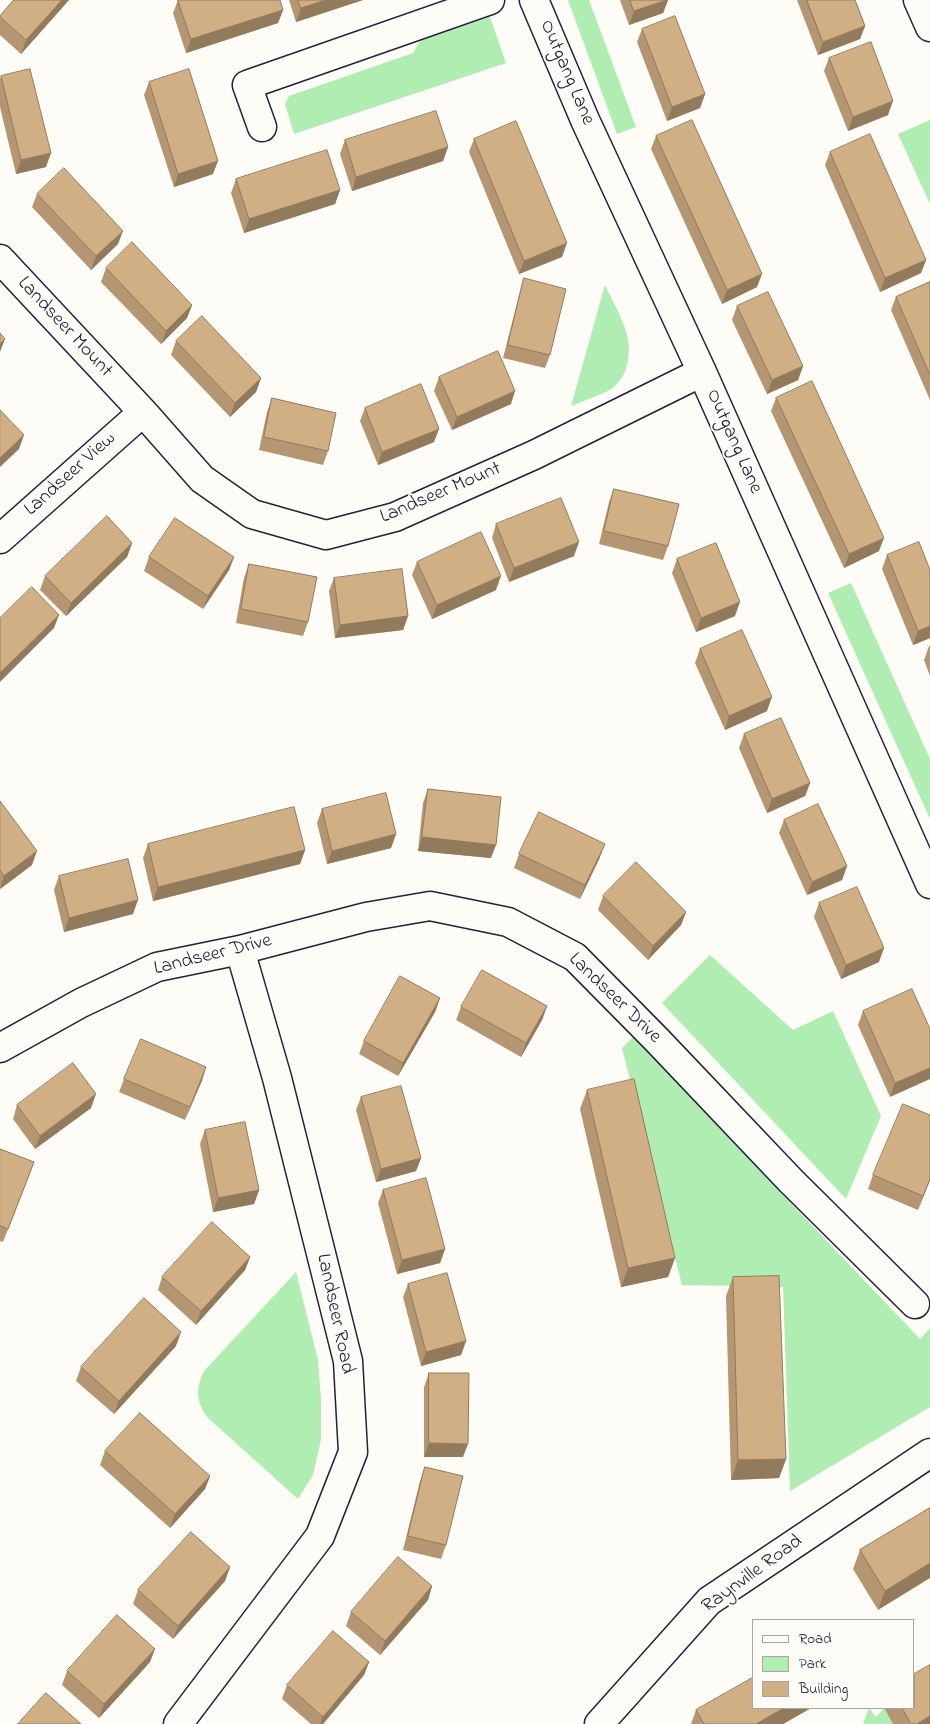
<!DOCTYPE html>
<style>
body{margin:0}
#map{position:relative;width:930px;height:1724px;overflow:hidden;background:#fdfcf7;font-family:"Indie Flower",sans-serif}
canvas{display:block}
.legend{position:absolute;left:752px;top:1619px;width:162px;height:90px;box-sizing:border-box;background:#fdfcf7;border:1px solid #a5a5ac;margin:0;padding:6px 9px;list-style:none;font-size:15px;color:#22223b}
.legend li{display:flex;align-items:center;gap:10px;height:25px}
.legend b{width:25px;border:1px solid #a5a5ac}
</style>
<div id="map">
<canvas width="930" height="1724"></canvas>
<ul class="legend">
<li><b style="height:6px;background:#fdfcf7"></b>Road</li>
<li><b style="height:14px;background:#b0edb3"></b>Park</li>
<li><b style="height:14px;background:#d1af84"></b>Building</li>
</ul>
</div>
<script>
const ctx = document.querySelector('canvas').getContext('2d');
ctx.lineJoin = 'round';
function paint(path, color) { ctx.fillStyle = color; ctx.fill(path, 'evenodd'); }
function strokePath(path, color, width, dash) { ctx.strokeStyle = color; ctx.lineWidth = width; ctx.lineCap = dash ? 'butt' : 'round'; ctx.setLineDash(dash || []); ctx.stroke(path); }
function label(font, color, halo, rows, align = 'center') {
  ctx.font = font + ' "Indie Flower",sans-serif'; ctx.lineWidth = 4; ctx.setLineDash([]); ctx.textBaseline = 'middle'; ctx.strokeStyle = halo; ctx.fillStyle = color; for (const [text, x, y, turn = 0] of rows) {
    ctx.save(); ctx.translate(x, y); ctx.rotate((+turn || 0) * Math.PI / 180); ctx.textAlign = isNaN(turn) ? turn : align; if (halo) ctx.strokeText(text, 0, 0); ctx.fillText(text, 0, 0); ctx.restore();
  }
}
paint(new Path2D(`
 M568,0H589L636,127L617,134Z
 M490,17L506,63L294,134L285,104L289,96L413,53L420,41Z
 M930,120V204L898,134Z
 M605,285C612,300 621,315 626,331C632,351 629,378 610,390C598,396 583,401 571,406Z
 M851,583L930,759V819L828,593Z
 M710,955L793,1030L833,1011L881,1116L846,1199L662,1003Z
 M633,1037L920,1339L930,1328V1407L790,1491L783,1287L682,1285L622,1048Z
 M296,1272L318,1360L321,1399V1440L313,1475L298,1499L208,1418C196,1402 195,1389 204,1371Z
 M869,1708L876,1717L884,1708L893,1724H863Z`), '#b0edb3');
const minor = new Path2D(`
 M534,0L585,120L702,372L930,884
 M918,0L930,27
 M262,127L247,85L490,0
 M0,259L143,412L202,479L252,514L326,535L395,517L534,455L702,372
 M0,539L143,412
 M0,1048L81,1003L157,967L240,950L366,917L430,906L508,922L575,957L657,1040L791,1181L915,1304
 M178,1724L320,1536L353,1452L348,1361L277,1078L240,950`);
const tertiary = new Path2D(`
 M599,1724L709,1601L930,1453`);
strokePath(minor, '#22223b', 31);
strokePath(tertiary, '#22223b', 31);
strokePath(minor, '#fdfcf7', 28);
strokePath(tertiary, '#fdfcf7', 28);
paint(new Path2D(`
 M14,0H69L21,54L0,35V16Z
 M178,0L283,10L278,23L186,53L173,13Z
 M289,0H363L296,22Z
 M620,0H668L663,13L629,25Z
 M797,0H855L865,26L860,39L818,55Z
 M642,29L705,94L700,108L667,121L637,42Z
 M829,58L888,115L848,131L824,71Z
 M1,76L46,167L16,174L0,107V79Z
 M149,82L213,174L174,187L144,95Z
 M656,136L757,287L722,304L651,149Z
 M474,139L562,257L519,274L469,152Z
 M345,140L448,147L443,161L352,191L340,154Z
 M830,152L926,260L921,273L880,292L825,165Z
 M236,179L340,190L335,204L244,233L231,193Z
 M37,194L118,244L91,270L32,207Z
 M106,268L192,305L187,318L161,344L101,282Z
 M524,278L550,355L545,368L503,358L520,292Z
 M930,282V400L891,310L896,297Z
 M737,306L803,366L798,380L767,394L732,320Z
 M176,341L261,378L256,392L230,417L171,355Z
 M439,377L511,404L452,430L434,391Z
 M272,398L328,451L323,465L259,450L267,412Z
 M776,398L879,551L844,568L771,411Z
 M365,408L434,442L378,465L360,421Z
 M614,489L668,546L663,560L599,544L609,502Z
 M496,524L574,556L509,582L492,538Z
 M132,543L127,557L66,616L40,590L45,576Z
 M887,555L930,638L913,645L882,569Z
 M149,557H234L229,570L203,609L144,571Z
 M677,559L735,616L696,632L672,573Z
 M417,562L496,590L432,619L412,575Z
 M249,564L308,622L303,636L236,623L244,578Z
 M334,578L408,616L403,630L335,638L329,591Z
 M929,646H930V676L924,660Z
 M700,649L767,711L725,730L695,663Z
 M744,734L810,783L805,796L767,813L739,748Z
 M428,789L491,858L418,851L423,803Z
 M0,801L32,865L0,889Z
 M322,809L396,834L391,848L327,864L317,823Z
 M784,820L847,866L842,880L807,895L779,833Z
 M148,844L305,850L300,864L153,901L143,858Z
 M519,854L600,857L580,899L514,868Z
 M59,876L133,914L64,932L54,890Z
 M603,896L686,912L681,925L648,960L598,910Z
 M819,903L879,962L841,979L814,917Z
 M440,998L435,1012L398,1076L359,1054L364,1041Z
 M547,1006L542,1020L521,1057L456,1020L461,1007Z
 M863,1011L930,1029L890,1097L858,1025Z
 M206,1067L185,1120L119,1092L124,1079Z
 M587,1090L675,1258L668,1277L621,1287L580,1109Z
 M361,1097L421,1158L416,1171L376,1182L356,1110Z
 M17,1105L91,1108L35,1149L13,1119Z
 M930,1115V1180L918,1210L868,1189L873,1175Z
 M205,1130L259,1190L254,1204L213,1212L200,1144Z
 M0,1149L34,1162L3,1242L0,1241Z
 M383,1190L445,1249L440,1263L397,1274L378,1203Z
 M250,1257L245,1270L196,1325L158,1290L162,1277Z
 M733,1277L786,1459L779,1478L731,1480L726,1296Z
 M408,1284L466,1341L461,1355L421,1366L403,1297Z
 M176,1346L114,1414L76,1381L81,1367Z
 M429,1373L463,1457H424V1387Z
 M105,1451L210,1476L205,1489L170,1528L100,1465Z
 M425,1467L446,1545L441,1559L403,1550L420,1481Z
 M930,1508L878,1610L853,1569L860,1550Z
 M230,1567L225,1581L173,1639L133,1604L138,1590Z
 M432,1586L428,1600L380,1655L346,1626L351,1612Z
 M150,1662L99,1718L62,1685L67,1671Z
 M369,1662L364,1675L323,1724H311L282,1699L287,1685Z
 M754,1708H811L783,1724H691L696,1710Z
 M884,1708H914L930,1724H893Z`), '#b49672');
paint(new Path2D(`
 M62,0H69L21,54L26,40Z
 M326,0H363L296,22L301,8Z
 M668,0L663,13L629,25L634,11Z
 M283,10L278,23L186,53L191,39Z
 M865,26L860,39L818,55L823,42Z
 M705,94L700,108L667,121L672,107Z
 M893,101L888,115L848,131L853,117Z
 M448,147L443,161L352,191L356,177Z
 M51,153L46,167L16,174L21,160Z
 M218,161L213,174L174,187L178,174Z
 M340,190L335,204L244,233L249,219Z
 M123,231L118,244L91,270L96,256Z
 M567,243L562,257L519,274L524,261Z
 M926,260L921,273L880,292L885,278Z
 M762,274L757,287L722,304L727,290Z
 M192,305L187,318L161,344L166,331Z
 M5,339L0,352V353V344Z
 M803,366L798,380L767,394L772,380Z
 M261,378L256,392L230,417L235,403Z
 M515,391L511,404L452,430L457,417Z
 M439,429L434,442L378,465L382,452Z
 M24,435L19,449L0,467V458Z
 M884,538L879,551L844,568L849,554Z
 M579,542L574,556L509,582L514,568Z
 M132,543L127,557L66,616L71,603Z
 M234,557L229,570L203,609L208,596Z
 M501,576L496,590L432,619L437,605Z
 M740,602L735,616L696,632L701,618Z
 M59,615L54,628L0,682V673Z
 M408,616L403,630L335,638L340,625Z
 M930,626V638L913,645L918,631Z
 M772,697L767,711L725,730L729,716Z
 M810,783L805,796L767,813L772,799Z
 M396,834L391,848L327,864L332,851Z
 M422,837L496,845L491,858L418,851Z
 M605,844L600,857L580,899L585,885Z
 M305,850L300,864L153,901L158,887Z
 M37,851L32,865L0,889L4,876Z
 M847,866L842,880L807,895L812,882Z
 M138,900L133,914L64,932L69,918Z
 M686,912L681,925L648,960L653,946Z
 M884,948L879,962L841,979L846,965Z
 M440,998L435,1012L398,1076L403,1063Z
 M547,1006L542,1020L521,1057L526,1043Z
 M206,1067L202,1081L185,1120L190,1107Z
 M930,1068V1079L890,1097L895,1083Z
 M96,1094L91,1108L35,1149L40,1136Z
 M421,1158L416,1171L376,1182L381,1169Z
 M34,1162L29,1176L3,1242L8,1229Z
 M930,1179V1180L918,1210L923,1196Z
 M259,1190L254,1204L213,1212L218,1198Z
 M445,1249L440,1263L397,1274L402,1260Z
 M250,1257L245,1270L196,1325L201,1311Z
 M675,1258L668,1277L621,1287L628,1268Z
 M181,1332L176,1346L114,1414L119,1401Z
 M466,1341L461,1355L421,1366L426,1352Z
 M429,1443L468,1444L463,1457H424Z
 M786,1459L779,1478L731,1480L738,1460Z
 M210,1476L205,1489L170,1528L175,1514Z
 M930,1563V1578L878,1610L885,1591Z
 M230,1567L225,1581L173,1639L178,1626Z
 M432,1586L428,1600L380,1655L385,1641Z
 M155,1649L150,1662L99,1718L104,1704Z
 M369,1662L364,1675L323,1724H320L323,1717Z
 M784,1708H811L783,1724H756Z
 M930,1716V1724H917Z`), '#927a5c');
const building = new Path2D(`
 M14,0H62L26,40L0,17V16Z
 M178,0H280L283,10L191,39Z
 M298,0H326L301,8Z
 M630,0H667L634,11Z
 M807,0H855L865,26L823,42Z
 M675,16L705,94L672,107L642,29Z
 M871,42L893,101L853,117L829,58Z
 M30,69L51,153L21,160L1,76Z
 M189,69L218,161L178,174L149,82Z
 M436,111L448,147L356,177L345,140Z
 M692,120L762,274L727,290L656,136Z
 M516,121L567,243L524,261L474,139Z
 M870,134L926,260L885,278L830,152Z
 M327,150L340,190L249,219L236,179Z
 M64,168L123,231L96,256L37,194Z
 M132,242L192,305L166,331L106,268Z
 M524,278L566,289L550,355L508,345Z
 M930,282V375L896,297Z
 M768,292L803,366L772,380L737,306Z
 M202,316L261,378L235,403L176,341Z
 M0,333L5,339L0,344Z
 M498,351L515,391L457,417L439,377Z
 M812,381L884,538L849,554L776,398Z
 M421,384L439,429L382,452L365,408Z
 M272,398L336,413L328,451L264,437Z
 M0,410L24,435L0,458Z
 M614,489L679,504L668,546L604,531Z
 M561,498L579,542L514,568L496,524Z
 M107,516L132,543L71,603L45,576Z
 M175,518L234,557L208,596L149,557Z
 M481,532L501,576L437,605L417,562Z
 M919,542L930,570V626L918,631L887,555Z
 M716,543L740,602L701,618L677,559Z
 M249,564L317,577L308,622L241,609Z
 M402,569L408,616L340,625L334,578Z
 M32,587L59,615L0,673V618Z
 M742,630L772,697L729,716L700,649Z
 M781,718L810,783L772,799L744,734Z
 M428,789L501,797L496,845L422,837Z
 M386,793L396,834L332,851L322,809Z
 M0,801L37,851L4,876L0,870Z
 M818,804L847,866L812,882L784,820Z
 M294,807L305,850L158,887L148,844Z
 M539,812L605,844L585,885L519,854Z
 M128,859L138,900L69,918L59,876Z
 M636,862L686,912L653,946L603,896Z
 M857,887L884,948L846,965L819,903Z
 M482,970L547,1006L526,1043L461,1007Z
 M400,976L440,998L403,1063L364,1041Z
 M912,989L930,1029V1068L895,1083L863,1011Z
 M141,1039L206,1067L190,1107L124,1079Z
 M73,1063L96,1094L40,1136L17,1105Z
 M634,1079L675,1258L628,1268L587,1090Z
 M401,1086L421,1158L381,1169L361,1097Z
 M903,1104L930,1115V1179L923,1196L873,1175Z
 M245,1122L259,1190L218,1198L205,1130Z
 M0,1149L34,1162L8,1229L0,1226Z
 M426,1178L445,1249L402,1260L383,1190Z
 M212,1222L250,1257L201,1311L162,1277Z
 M447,1273L466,1341L426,1352L408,1284Z
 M779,1276L786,1459L738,1460L733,1277Z
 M144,1298L181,1332L119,1401L81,1367Z
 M429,1373H469L468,1444L429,1443Z
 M140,1413L210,1476L175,1514L105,1451Z
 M425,1467L463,1476L446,1545L408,1536Z
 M930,1508V1563L885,1591L860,1550Z
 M191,1532L230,1567L178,1626L138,1590Z
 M398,1557L432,1586L385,1641L351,1612Z
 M117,1615L155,1649L104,1704L67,1671Z
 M333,1631L369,1662L323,1717L287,1685Z
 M930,1665V1716L917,1724H911L902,1708H914V1674Z
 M754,1677V1708H784L756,1724H704L696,1710Z
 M46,1693L81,1724H18Z`);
paint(building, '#d1af84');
strokePath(building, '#927a5c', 1);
label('20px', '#22223b', '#fdfcf7', [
 ["Outgang Lane",566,73,67],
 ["Landseer Mount",64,328,47],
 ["Outgang Lane",733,442,66],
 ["Landseer View",71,475,-42],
 ["Landseer Mount",441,494,-23],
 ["Landseer Drive",213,956,-14],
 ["Landseer Drive",614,999,44],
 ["Landseer Road",334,1314,78],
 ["Raynville Road",753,1575,-36]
]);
</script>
